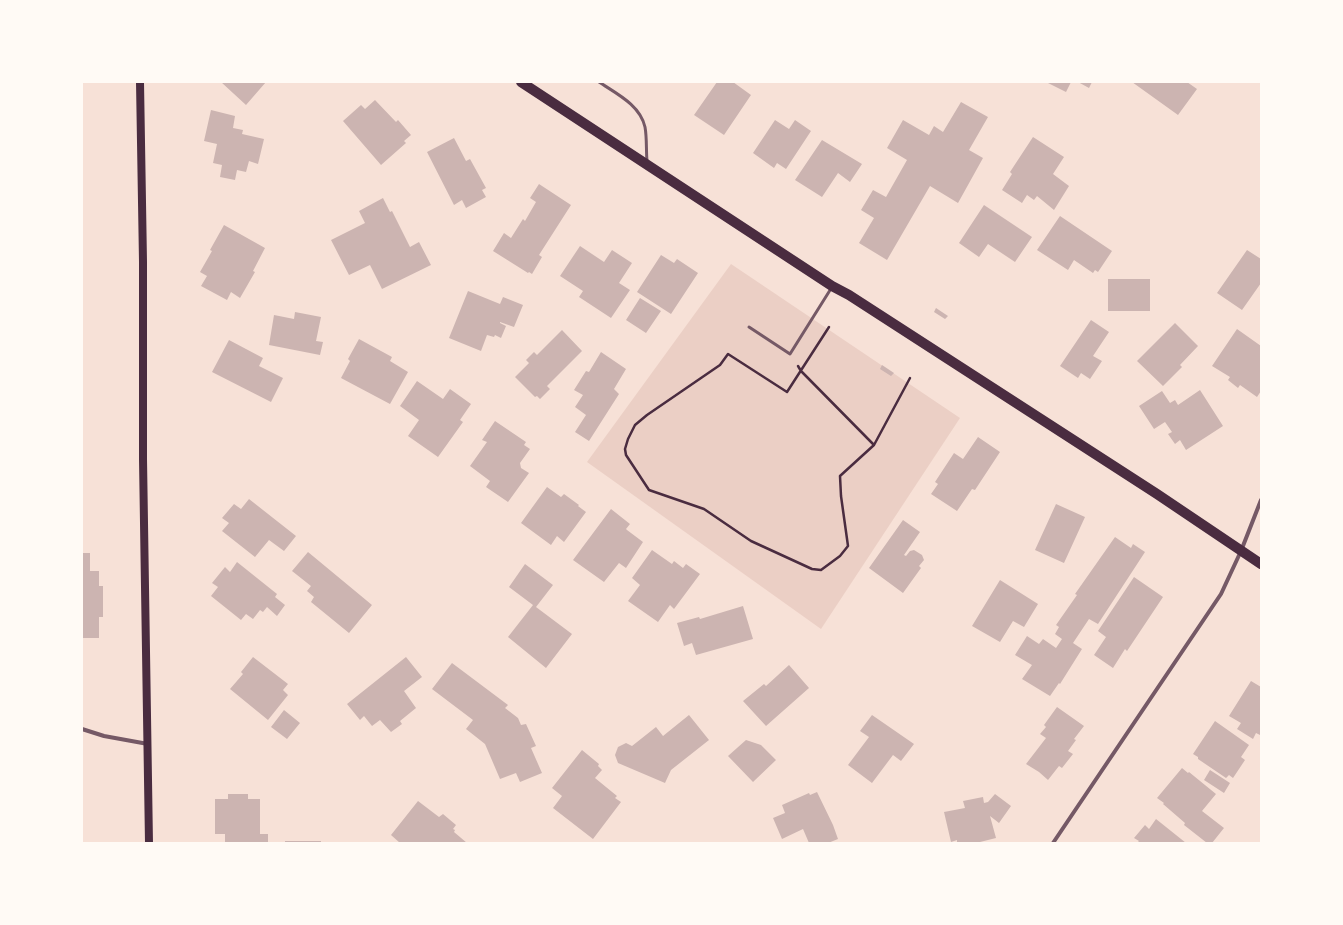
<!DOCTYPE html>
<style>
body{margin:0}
#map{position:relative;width:1343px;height:925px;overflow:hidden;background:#f7e1d7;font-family:Commissioner,sans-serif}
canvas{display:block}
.frame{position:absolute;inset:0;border:83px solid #fffaf5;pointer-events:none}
</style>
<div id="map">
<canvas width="1343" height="925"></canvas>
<div class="frame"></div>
</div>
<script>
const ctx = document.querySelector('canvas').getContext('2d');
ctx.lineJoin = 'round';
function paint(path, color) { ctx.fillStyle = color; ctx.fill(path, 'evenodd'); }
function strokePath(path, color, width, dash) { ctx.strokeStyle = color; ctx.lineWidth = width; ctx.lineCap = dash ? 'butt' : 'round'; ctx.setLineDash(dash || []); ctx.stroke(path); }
paint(new Path2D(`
 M731,264L960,418L821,629L587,462Z`), '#ebcfc5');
paint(new Path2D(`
 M221,82H266L246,105Z
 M717,82H733L751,95L724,135L694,115Z
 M1046,82H1071L1066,92Z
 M1078,82H1092L1089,88Z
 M1132,82H1187L1197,89L1178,115Z
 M375,100L396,122L398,120L411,135L404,141L406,143L381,165L343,121L361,105L365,109Z
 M961,102L988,117L969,150L983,158L958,203L930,186L887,260L859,243L874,218L861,210L873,190L886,197L907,160L887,148L903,120L929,135L934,126L943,132Z
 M211,110L235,116L233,128L243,130L242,134L264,139L258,164L249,161L246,172L237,170L235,180L220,177L222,165L213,163L217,144L204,141Z
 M775,120L789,129L795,120L811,131L786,169L777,163L774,168L753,153Z
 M1033,137L1064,157L1053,174L1069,186L1054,210L1037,196L1034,200L1027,195L1022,203L1002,190L1012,174L1010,172Z
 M454,138L466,161L470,159L486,188L482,190L486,197L466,208L462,200L454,205L427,152Z
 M822,140L862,164L850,182L838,173L822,197L795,180Z
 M539,184L571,205L539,255L542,257L532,274L529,272L528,273L493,251L504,233L511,238L523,219L525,221L536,202L530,198Z
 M383,198L390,212L392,211L410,247L419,242L431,265L382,289L370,265L349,275L331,240L365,223L359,211Z
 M984,205L1032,237L1015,262L988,244L979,257L959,243Z
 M1060,216L1112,251L1098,272L1095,270L1093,273L1074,260L1068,270L1037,250Z
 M224,225L265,248L253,271L255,272L240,298L231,292L227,300L201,286L207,276L200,272L212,251L210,250Z
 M580,246L604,262L612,250L632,263L619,283L630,290L611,318L579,297L583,291L560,276Z
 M1247,250L1261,259V283L1242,310L1217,293Z
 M661,255L674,263L677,259L698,273L671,314L637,292Z
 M1108,279H1150V311H1108Z
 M468,291L500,304L503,297L523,305L514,327L500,322V323L506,326L501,338L495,335L494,337L487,335L481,351L449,338Z
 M640,298L661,311L646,333L626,320Z
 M936,308L948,316L945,319L934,312Z
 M295,312L321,317L316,341L323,342L320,355L269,345L274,315L294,319Z
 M1091,320L1109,332L1093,356L1102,361L1090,379L1081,373L1078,378L1060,366Z
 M1175,323L1198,346L1180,365L1182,367L1163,386L1137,361Z
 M1237,329L1261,346V391L1257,397L1240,385L1238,388L1228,380L1230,377L1212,366Z
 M562,330L582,351L547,386L550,389L540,399L537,396L535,397L515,377L529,363L526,360L534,352L537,355Z
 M359,339L392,357L390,361L408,372L390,404L341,378L350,361L348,359Z
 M229,340L263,358L259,366L283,378L271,402L212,372Z
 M601,352L626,369L614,389L619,394L589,441L575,432L586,415L575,407L583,395L574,390L586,371L589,372Z
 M882,365L894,373L891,376L880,369Z
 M417,381L443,399L450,389L471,404L460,420L463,422L438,457L408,436L419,420L400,406Z
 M1200,390L1223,426L1186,450L1180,440L1175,444L1168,434L1172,432L1165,422L1154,429L1139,406L1162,391L1170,403L1175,400L1178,405Z
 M495,421L526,442L524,445L530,449L520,463L521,468L529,473L508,502L486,487L490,481L470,466L487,442L482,440Z
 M978,437L1000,452L975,490L972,489L957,511L931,494L938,484L935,482L954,453L963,459Z
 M547,487L561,497L564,494L579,505L578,506L586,512L564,542L557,536L551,545L521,523Z
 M249,499L296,536L284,551L269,540L255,557L222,531L229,523L222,518L234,504L241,509Z
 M1056,504L1085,517L1064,563L1035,550Z
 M611,509L630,524L626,529L627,530L643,542L626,568L619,563L604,582L573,560Z
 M903,520L920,532L904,555L906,556L910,551L914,550L922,555L924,560L919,566L921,568L903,593L869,568Z
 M1115,537L1131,548L1133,544L1145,552L1098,624L1089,619L1073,643L1082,649L1060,684L1059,683L1050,696L1022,679L1032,665L1015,655L1027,636L1039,644L1043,639L1056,648L1062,639L1055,634L1059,627L1056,625L1077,595L1075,594Z
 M652,550L672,564L674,561L683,568L686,564L700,574L674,609L670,605L658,622L628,601L640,585L632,578Z
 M308,552L372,605L349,633L311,602L314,597L307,591L311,586L292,571Z
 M82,553H90V571H99V586H103V617H99V638H82Z
 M237,562L277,594L275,597L285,605L277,616L267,607L263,612L260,610L253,619L246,614L241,620L211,596L218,587L212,583L225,567L230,572Z
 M525,564L553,585L536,607L572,634L546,668L508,637L533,605L509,587Z
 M1134,577L1163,597L1127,651L1125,649L1113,668L1094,655L1106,637L1098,631Z
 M1000,580L1038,604L1024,627L1013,621L1000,642L972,626Z
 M743,606L753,639L696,655L692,643L684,646L677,623L699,617L700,619Z
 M253,657L288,684L283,690L288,695L268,720L230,689L243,674L241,672Z
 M406,657L422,677L404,691L416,708L400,721L402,724L391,732L380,720L372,726L364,716L360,720L347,704Z
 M452,663L508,705L505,708L518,718L521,725L526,724L536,746L531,748L542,773L520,782L516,773L500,779L485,744L466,729L473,720L432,689Z
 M789,665L809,688L766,726L743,701L764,684L766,686Z
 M1251,681L1261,687V733L1260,735L1256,733L1253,739L1237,729L1241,723L1229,716Z
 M1057,707L1084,726L1074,739L1076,740L1068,751L1073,754L1062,768L1059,766L1048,780L1039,772L1026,764L1046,738L1040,734L1046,727L1044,725Z
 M284,710L300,723L287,739L271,727Z
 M689,715L709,740L671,770L665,783L618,763L615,755L618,747L626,743L632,746L656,727L663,736Z
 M872,715L914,744L901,761L893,755L872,783L848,765L869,737L860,731Z
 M1215,721L1249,745L1241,757L1245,760L1233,778L1229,775L1226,778L1198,759V757L1193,754Z
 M746,740L761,745L776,760L753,782L728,756Z
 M582,750L599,764L598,766L602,770L595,778L617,796L615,798L621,802L593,839L553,808L562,796L552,788Z
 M1182,768L1188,773L1189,772L1216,794L1202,811L1224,828L1212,843H1207L1184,825L1185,823L1163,804L1164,803L1157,798Z
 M1210,770L1230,783L1224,793L1204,780Z
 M817,792L833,825L838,839L828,843H809L803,829L782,839L773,818L785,813L782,805L809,793L810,795Z
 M228,794H248V799H260V834H268V843H225V834H215V799H228Z
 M995,794L1011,806L999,823L990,816L996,838L976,843H957V840L951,842L944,812L965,808L963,801L983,797L984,803L988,802Z
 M418,801L439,817L443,814L456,825L453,829L455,830L454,832L467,843H400L391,835Z
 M1156,819L1186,843H1137L1139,841L1134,838L1145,825L1149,829Z
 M285,841H321V843H285Z`), '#ccb4b1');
strokePath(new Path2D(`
 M829,327L787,392L728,354L720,365L647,415L635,425L628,439L625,449L626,455L649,490L704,509L751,541L812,569L821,570L840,556L848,546L841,496L840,476L874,445L910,378
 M798,366L801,371L874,445`), '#4a2c40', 2.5);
strokePath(new Path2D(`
 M599,82C617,94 640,105 645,127C647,138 646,150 647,161
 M749,327L790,354L832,287`), '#755966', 3);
strokePath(new Path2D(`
 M82,729L104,736L148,744
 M1053,843L1221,594L1241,551L1261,500`), '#755966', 4);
strokePath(new Path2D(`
 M140,82L143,262V459L149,843`), '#4a2c40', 8);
strokePath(new Path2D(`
 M521,82L832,286L849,295L1157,494L1261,564`), '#4a2c40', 10);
</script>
